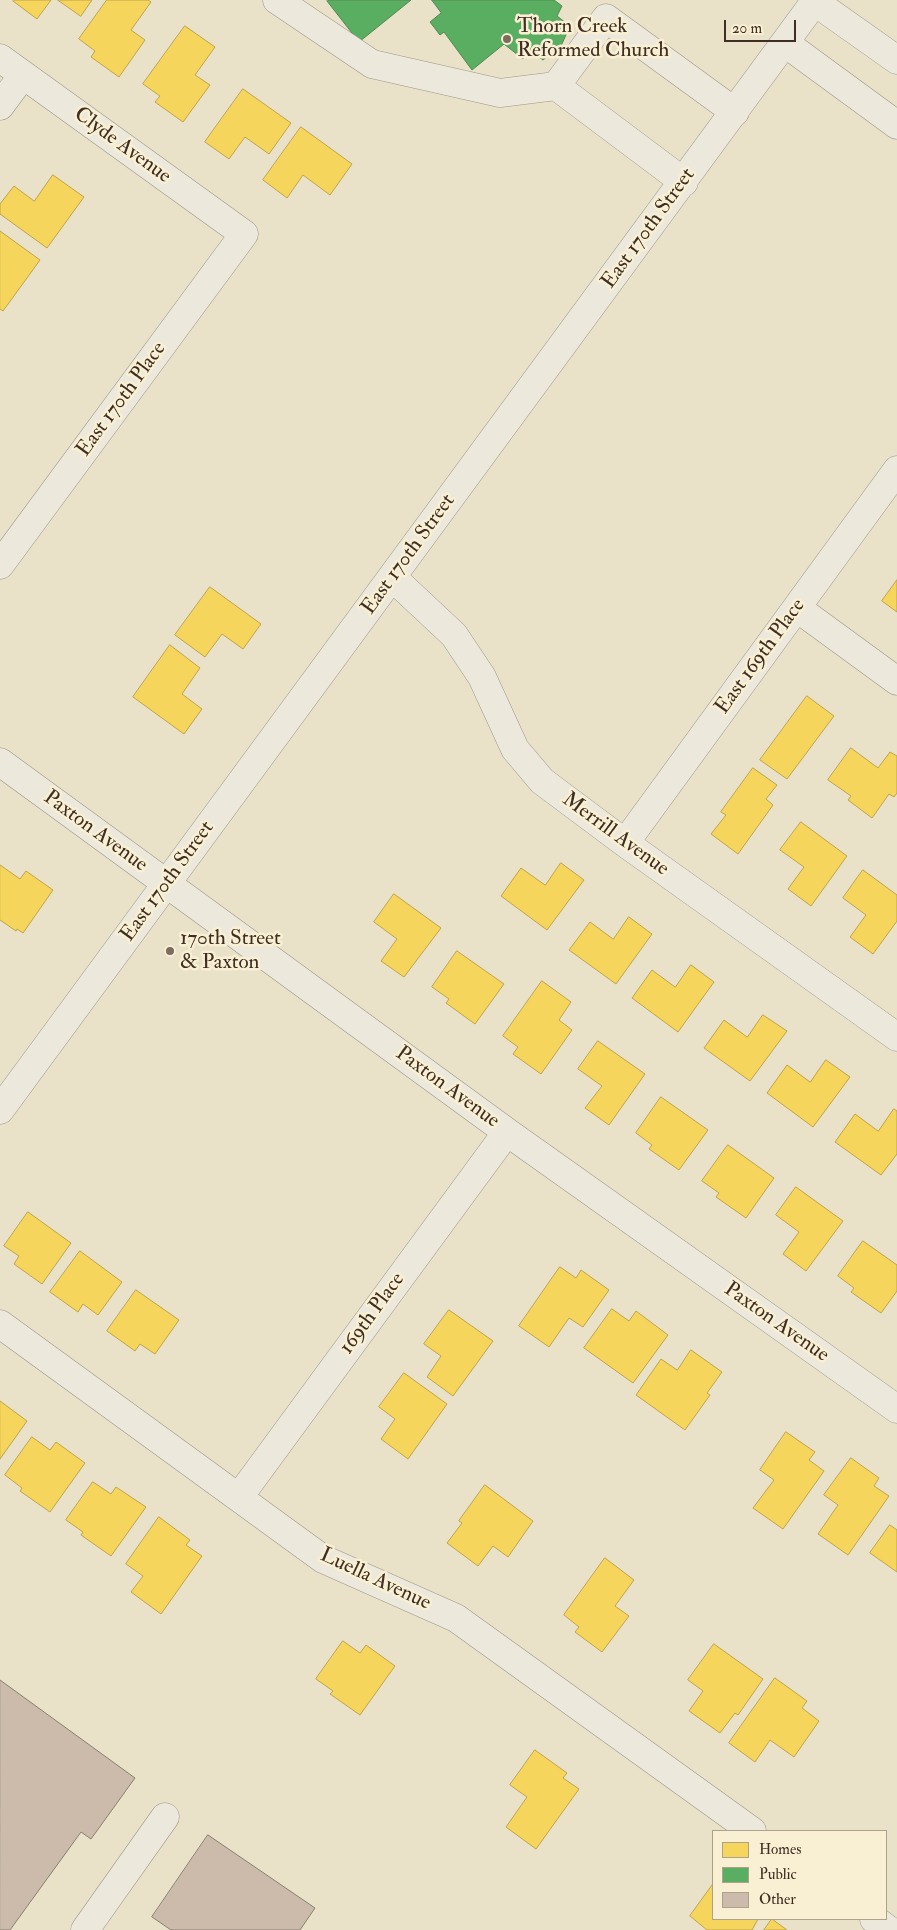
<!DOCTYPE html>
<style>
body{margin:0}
#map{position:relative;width:897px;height:1930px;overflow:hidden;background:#e9e1c8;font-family:"IM FELL Double Pica",serif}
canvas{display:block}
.legend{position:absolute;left:712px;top:1830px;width:175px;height:90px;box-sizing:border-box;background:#f9efd3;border:1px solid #aea28d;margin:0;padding:6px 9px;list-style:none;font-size:15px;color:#3e2e23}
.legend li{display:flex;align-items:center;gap:10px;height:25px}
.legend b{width:25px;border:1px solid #aea28d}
.scale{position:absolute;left:724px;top:20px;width:72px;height:22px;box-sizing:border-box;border:2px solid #3e2e23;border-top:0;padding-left:6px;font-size:15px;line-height:18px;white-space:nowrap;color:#3e2e23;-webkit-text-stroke:4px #f9efd3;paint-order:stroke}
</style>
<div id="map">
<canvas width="897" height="1930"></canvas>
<ul class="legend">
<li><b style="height:14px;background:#f6d55c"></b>Homes</li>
<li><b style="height:14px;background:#5aae61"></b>Public</li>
<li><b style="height:14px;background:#ccbaab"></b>Other</li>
</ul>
<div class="scale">20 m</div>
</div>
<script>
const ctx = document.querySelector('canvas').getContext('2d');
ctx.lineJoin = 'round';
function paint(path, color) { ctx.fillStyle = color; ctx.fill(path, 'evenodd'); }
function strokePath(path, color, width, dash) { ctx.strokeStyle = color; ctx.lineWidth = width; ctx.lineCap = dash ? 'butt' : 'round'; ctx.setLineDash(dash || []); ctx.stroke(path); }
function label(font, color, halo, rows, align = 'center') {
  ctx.font = font + ' "IM FELL Double Pica",serif'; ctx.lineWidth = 5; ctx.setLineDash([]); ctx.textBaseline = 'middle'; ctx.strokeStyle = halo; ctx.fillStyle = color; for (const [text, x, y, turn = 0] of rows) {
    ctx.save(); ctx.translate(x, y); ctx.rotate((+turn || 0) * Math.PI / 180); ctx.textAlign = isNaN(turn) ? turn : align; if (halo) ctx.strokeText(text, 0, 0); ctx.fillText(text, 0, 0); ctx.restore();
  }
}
const homes = new Path2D(`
 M14,0H51L37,19L13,1Z
 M58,0H92L81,16Z
 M107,0H148L151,2L131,30L145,40L119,77L91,57L95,51L79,39Z
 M185,26L215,47L195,75L210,85L183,122L155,102L160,96L143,84Z
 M243,89L291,123L269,154L245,137L229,159L205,142Z
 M301,127L352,164L330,195L303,175L287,198L263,180Z
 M53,175L84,197L47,248L0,214V204L14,186L34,201Z
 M0,231L40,260L3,311L0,309Z
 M897,580V612L882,601Z
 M210,587L261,624L243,649L222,634L205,657L175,635Z
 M170,645L200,668L182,694L202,709L184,734L133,697Z
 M807,696L834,716L787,779L760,760Z
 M851,748L878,768L890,752L897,756V793L894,797L889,794L872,818L848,800L851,796L828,780Z
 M753,768L777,785L766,799L773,805L738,854L711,834L726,815L721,812Z
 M801,822L847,856L811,906L788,889L804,867L780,850Z
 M561,863L584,880L547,930L501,896L521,868L545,885Z
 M0,865L20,879L26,871L53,890L23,933L17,929L16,931L0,920Z
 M863,870L897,895V921L873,954L850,937L866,915L843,898Z
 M394,894L441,928L404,977L381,961L397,939L374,922Z
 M629,917L652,934L616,984L569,950L590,922L613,939Z
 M457,951L504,984L475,1024L446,1003L449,999L432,987Z
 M691,965L714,982L678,1032L632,998L652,970L675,987Z
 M542,981L571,1002L559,1020L572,1030L541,1074L513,1054L518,1047L503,1036Z
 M763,1015L787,1031L750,1081L704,1048L724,1020L747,1037Z
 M598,1041L645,1074L609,1125L585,1108L602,1086L578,1069Z
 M826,1060L850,1077L813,1127L767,1093L787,1065L810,1082Z
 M661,1097L708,1130L679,1170L649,1149L652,1145L636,1133Z
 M894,1109L897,1111V1154L881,1175L835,1142L855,1114L878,1131Z
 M728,1145L774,1178L746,1218L716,1197L719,1193L702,1181Z
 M796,1187L843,1221L806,1271L783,1254L799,1232L776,1215Z
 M28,1212L71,1243L42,1284L14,1264L19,1256L4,1246Z
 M863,1241L897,1265V1291L881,1313L851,1292L854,1288L838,1276Z
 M80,1251L122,1282L98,1315L83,1304L78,1312L50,1292Z
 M560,1267L576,1278L581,1270L609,1290L583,1327L569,1318L549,1347L519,1326Z
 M136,1290L179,1320L155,1354L140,1344L135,1351L107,1331Z
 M612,1309L629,1321L636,1311L668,1335L633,1383L584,1348Z
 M449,1310L493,1341L453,1396L427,1377L441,1356L424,1344Z
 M691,1350L722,1372L707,1393L710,1395L685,1430L636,1395L661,1359L677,1370Z
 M404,1373L447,1404L408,1459L381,1439L395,1419L379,1407Z
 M0,1401L27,1421L0,1459Z
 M786,1432L815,1452L809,1460L824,1471L783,1529L753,1508L774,1480L760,1470Z
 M32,1437L50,1450L56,1442L85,1463L50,1512L20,1491L22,1488L5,1475Z
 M851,1458L879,1478L874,1486L889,1496L848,1555L818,1534L838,1505L824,1495Z
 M93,1482L111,1494L116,1487L146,1507L111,1556L81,1535L83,1532L66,1520Z
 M485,1485L533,1521L508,1557L493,1546L478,1566L447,1543L462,1523L459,1521Z
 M159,1517L190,1540L186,1545L202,1556L161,1614L131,1592L143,1576L126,1564Z
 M890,1525L897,1530V1572L870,1553Z
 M605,1558L634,1580L615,1606L629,1616L602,1652L575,1632L579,1627L564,1615Z
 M343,1641L360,1653L366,1645L395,1666L360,1715L330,1694L333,1691L316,1679Z
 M714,1644L763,1679L738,1715L735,1713L720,1733L689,1711L703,1691L688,1680Z
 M775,1678L807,1701L802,1708L819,1721L794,1757L770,1740L755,1762L729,1743Z
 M535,1750L567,1773L563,1778L579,1789L536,1849L506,1827L527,1797L510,1785Z
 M713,1884V1919H758L752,1930H707L690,1916Z
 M772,1919L787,1930H764Z`);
paint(homes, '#f6d55c');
strokePath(homes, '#bfa34b', 1);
const public = new Path2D(`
 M328,0H411L359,42L327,1Z
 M432,0H554L562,6L557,16L570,26L561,46L543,60L531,51L523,59L504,44L472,70L444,32L440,35L430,22L441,13Z`);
paint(public, '#5aae61');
strokePath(public, '#52884e', 1);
const building = new Path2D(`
 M0,1680L135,1778L91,1839L81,1832L10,1930H0Z
 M208,1835L315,1908L300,1930H171L152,1917Z`);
paint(building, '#ccbaab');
strokePath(building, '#868072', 1);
const minor = new Path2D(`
 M277,0L372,64L500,93L556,86
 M815,2L897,60
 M785,43L897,125
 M0,58L244,234L0,565
 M0,106L23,75
 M684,182L556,86L606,18L735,112
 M392,577L454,635L482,677L515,749L542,781L625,843L897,1037
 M797,608L897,681
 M0,762L507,1132L897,1409
 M625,843L897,470
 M0,1110L816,0
 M0,1324L323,1559L456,1618L752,1831
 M239,1497L507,1132
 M874,1919L889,1930
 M85,1930L165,1817`);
strokePath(minor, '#9e9788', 29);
strokePath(minor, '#ece8dc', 28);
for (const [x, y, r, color] of [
 [507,39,5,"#7a6d5d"],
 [170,951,5,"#7a6d5d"]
]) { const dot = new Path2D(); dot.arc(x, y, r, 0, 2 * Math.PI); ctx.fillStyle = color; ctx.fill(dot); strokePath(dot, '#f9efd3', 2); }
label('21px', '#3e2e23', '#f9efd3', [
 ["Thorn Creek",517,27],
 ["Reformed Church",517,51],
 ["170th Street",180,939],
 ["& Paxton",180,963]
], 'left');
label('21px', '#3e2e23', '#f9efd3', [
 ["Clyde Avenue",122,146,36],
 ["East 170th Street",649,229,-54],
 ["East 170th Place",122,400,-54],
 ["East 170th Street",409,555,-54],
 ["East 169th Place",761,657,-54],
 ["Paxton Avenue",95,832,36],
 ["Merrill Avenue",615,835,36],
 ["East 170th Street",168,882,-54],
 ["Paxton Avenue",447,1088,36],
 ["169th Place",373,1314,-54],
 ["Paxton Avenue",776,1323,35],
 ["Luella Avenue",375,1580,25]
]);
</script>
